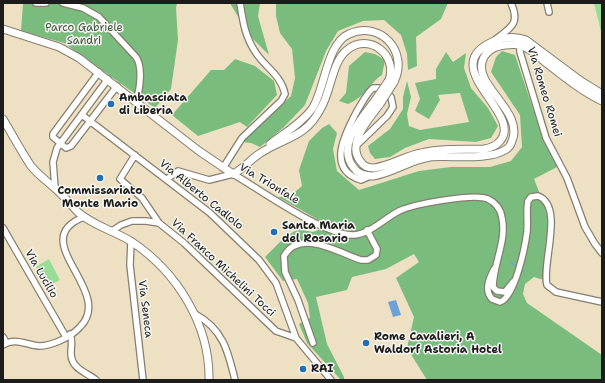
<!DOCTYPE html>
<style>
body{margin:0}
#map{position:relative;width:605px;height:383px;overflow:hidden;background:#eee1c3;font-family:"Shantell Sans",sans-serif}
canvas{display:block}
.frame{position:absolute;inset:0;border:4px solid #1c1c1c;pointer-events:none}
</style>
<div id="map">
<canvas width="605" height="383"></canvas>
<div class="frame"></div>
</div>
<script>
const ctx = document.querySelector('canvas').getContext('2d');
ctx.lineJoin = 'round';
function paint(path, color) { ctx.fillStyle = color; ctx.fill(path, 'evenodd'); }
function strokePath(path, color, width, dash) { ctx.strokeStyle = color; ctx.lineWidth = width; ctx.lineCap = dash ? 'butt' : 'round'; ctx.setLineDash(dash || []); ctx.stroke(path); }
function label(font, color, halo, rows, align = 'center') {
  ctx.font = font + ' "Shantell Sans",sans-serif'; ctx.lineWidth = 3; ctx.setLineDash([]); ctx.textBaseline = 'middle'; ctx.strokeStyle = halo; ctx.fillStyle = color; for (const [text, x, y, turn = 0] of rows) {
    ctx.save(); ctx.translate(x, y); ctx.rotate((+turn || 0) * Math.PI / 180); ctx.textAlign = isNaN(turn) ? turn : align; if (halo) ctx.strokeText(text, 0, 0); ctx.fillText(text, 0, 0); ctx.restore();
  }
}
paint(new Path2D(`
 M594,3H602V36Z
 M49,259L60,280L47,287L36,267Z`), '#98dd95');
paint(new Path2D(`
 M23,3H177L176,8L178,40L171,89L155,108L64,43L21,31Z
 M230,3H260L258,16L269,55L248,34Z
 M276,3H448L441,19L416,37L417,66L408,70L407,54L401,35L384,20L363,21L338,31L326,51L305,105L283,128L260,147L251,143L242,142L291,96L295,78L292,49L280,33L276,16Z
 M502,51L515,55L544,142L559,166L534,179L544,204L549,225L544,280L534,277L525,284L523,294L527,303L602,355V380H427L407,348L414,317L396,278L419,262L414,254L386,269L352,277L347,290L316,297L327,344L344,377V380H341L307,343L299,324L310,318L308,303L297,279L283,281L265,257L284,238L298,229L313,232L326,227V224L278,197L290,196L302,186L299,170L309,141L322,128L329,124L337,133L333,149L337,171L359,190L419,171L451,167H490L511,161L522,147L520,115L491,72L496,57Z
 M365,52L375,54L385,60L382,75C369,83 367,96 348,104L339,101L346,93L349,66Z
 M446,52L453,62L466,53L464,68L471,88L488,108L498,126L491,138L476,142L429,139L405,148L390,157L375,159L370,153L368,146L390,129L403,109V97L407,81L411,97L407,114L409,126L420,130L469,122L460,93L438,95L440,100L429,119L415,111L420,99L415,83L436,79V69Z
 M235,59L255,66L274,81L277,95L247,127L240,122L198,136L172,115L211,70H224Z`), '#7abc7e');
paint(new Path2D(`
 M396,300L401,315L393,317L388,302Z`), '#6ca2d9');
strokePath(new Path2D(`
 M354,226L357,240
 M511,262L517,267
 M520,269L524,272`), '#6ca2d9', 1.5);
const minor = new Path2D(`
 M36,3H46
 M63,3L83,8L99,17L136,57C143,67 140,90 136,100
 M547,3L549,12
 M496,39C512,27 520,23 511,3
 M520,45V52L546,138L567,178L585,227L595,244L602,253
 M99,72L53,134V137L66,148L71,146L117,86
 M82,115L210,213L259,260L276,283L296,338L331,380
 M356,146L387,116L393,107L391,97L380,88H373C366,94 362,103 357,111C346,132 325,169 361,180L370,176
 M135,155L120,179L142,198L159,223
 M223,168L242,138L281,101L285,94C281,75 266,68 256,53C245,37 243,22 240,3
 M167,179L178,171L209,180L233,174C261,190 324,236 354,235C370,234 385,218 399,211C414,204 474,193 488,199C496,203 501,210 502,218C507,241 493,264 493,287L497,291L505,292L513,282
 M55,188L53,162L57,148L108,79
 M3,228L66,337
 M112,231L121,225L132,221H146L159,223L184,243L276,331L296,338
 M131,241L130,265L143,380
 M494,269C489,279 484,290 492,299L500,302C515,297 525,247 527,232C528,221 526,211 528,201L531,197L538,196C565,206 541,265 547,285L556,292L602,302
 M195,314C223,329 228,351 235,380
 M70,334C73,341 71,346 71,353C71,369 86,372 96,380
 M3,337L6,342
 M313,343L298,300L285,272L284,256C300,228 339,253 361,260H368L376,255L377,249L367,230
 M3,345C15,337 26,345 39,346C52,346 71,337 80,327C116,291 24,240 84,217`);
const major = new Path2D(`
 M3,29L59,47L79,58L199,151L233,174C243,169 250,160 259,154C286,136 305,139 321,108C331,91 332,62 347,50C369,32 398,55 389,80
 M376,99C363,117 335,145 354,168C358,174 365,176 373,176C392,173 410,160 430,157C451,155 487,161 505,150C509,148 511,145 512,141C525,110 469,84 484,57C487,52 491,49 496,47C504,45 514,43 522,46C531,49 538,56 545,62C563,76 581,91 602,101
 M380,104C370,118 345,144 361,162C364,167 369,168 374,168C390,166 405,156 421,153C441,148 463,150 484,149C491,148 496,146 500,141C524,114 438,69 490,43C500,37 515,36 526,40L581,81L602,94
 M3,119C12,134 21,151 31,166C39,176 51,184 60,193C67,199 72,207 79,213C94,226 115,231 132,242C177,272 210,325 209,380
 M270,144C284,133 301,124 312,109C325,90 326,44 349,34C381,20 409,52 394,82`);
strokePath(minor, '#857e70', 8);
strokePath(major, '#857e70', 9);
strokePath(minor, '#fff', 5.5);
strokePath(major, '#fff', 7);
const majorBridge = new Path2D(`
 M376,99L389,80
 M380,104L394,82`);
strokePath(majorBridge, '#857e70', 9, []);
strokePath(majorBridge, '#fff', 7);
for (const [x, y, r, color] of [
 [111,104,4,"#1f6fb2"],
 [100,178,4,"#1f6fb2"],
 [274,232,4,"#1f6fb2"],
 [366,343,4,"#1f6fb2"],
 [303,369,4,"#1f6fb2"]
]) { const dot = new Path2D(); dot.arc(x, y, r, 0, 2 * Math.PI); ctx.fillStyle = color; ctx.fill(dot); strokePath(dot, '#f6f6f2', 1.5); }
label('11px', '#415640', '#f6f6f2', [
 ["Parco Gabriele",84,28],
 ["Sandri",84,41]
]);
label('11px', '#1c1c1c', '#f6f6f2', [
 ["Via Romeo Romei",544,92,73],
 ["Via Trionfale",269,184,31],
 ["Via Alberto Cadlolo",201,195,39],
 ["Via Franco Michelini Tocci",223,268,43],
 ["Via Lucilio",41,274,60],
 ["Via Seneca",145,309,83]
]);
label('bold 11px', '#1c1c1c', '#f6f6f2', [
 ["Ambasciata",119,98],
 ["di Liberia",119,111],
 ["Commissariato",100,191,"center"],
 ["Monte Mario",100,204,"center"],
 ["Santa Maria",282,226],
 ["del Rosario",282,239],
 ["Rome Cavalieri, A",374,337],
 ["Waldorf Astoria Hotel",374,350],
 ["RAI",311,369]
], 'left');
</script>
